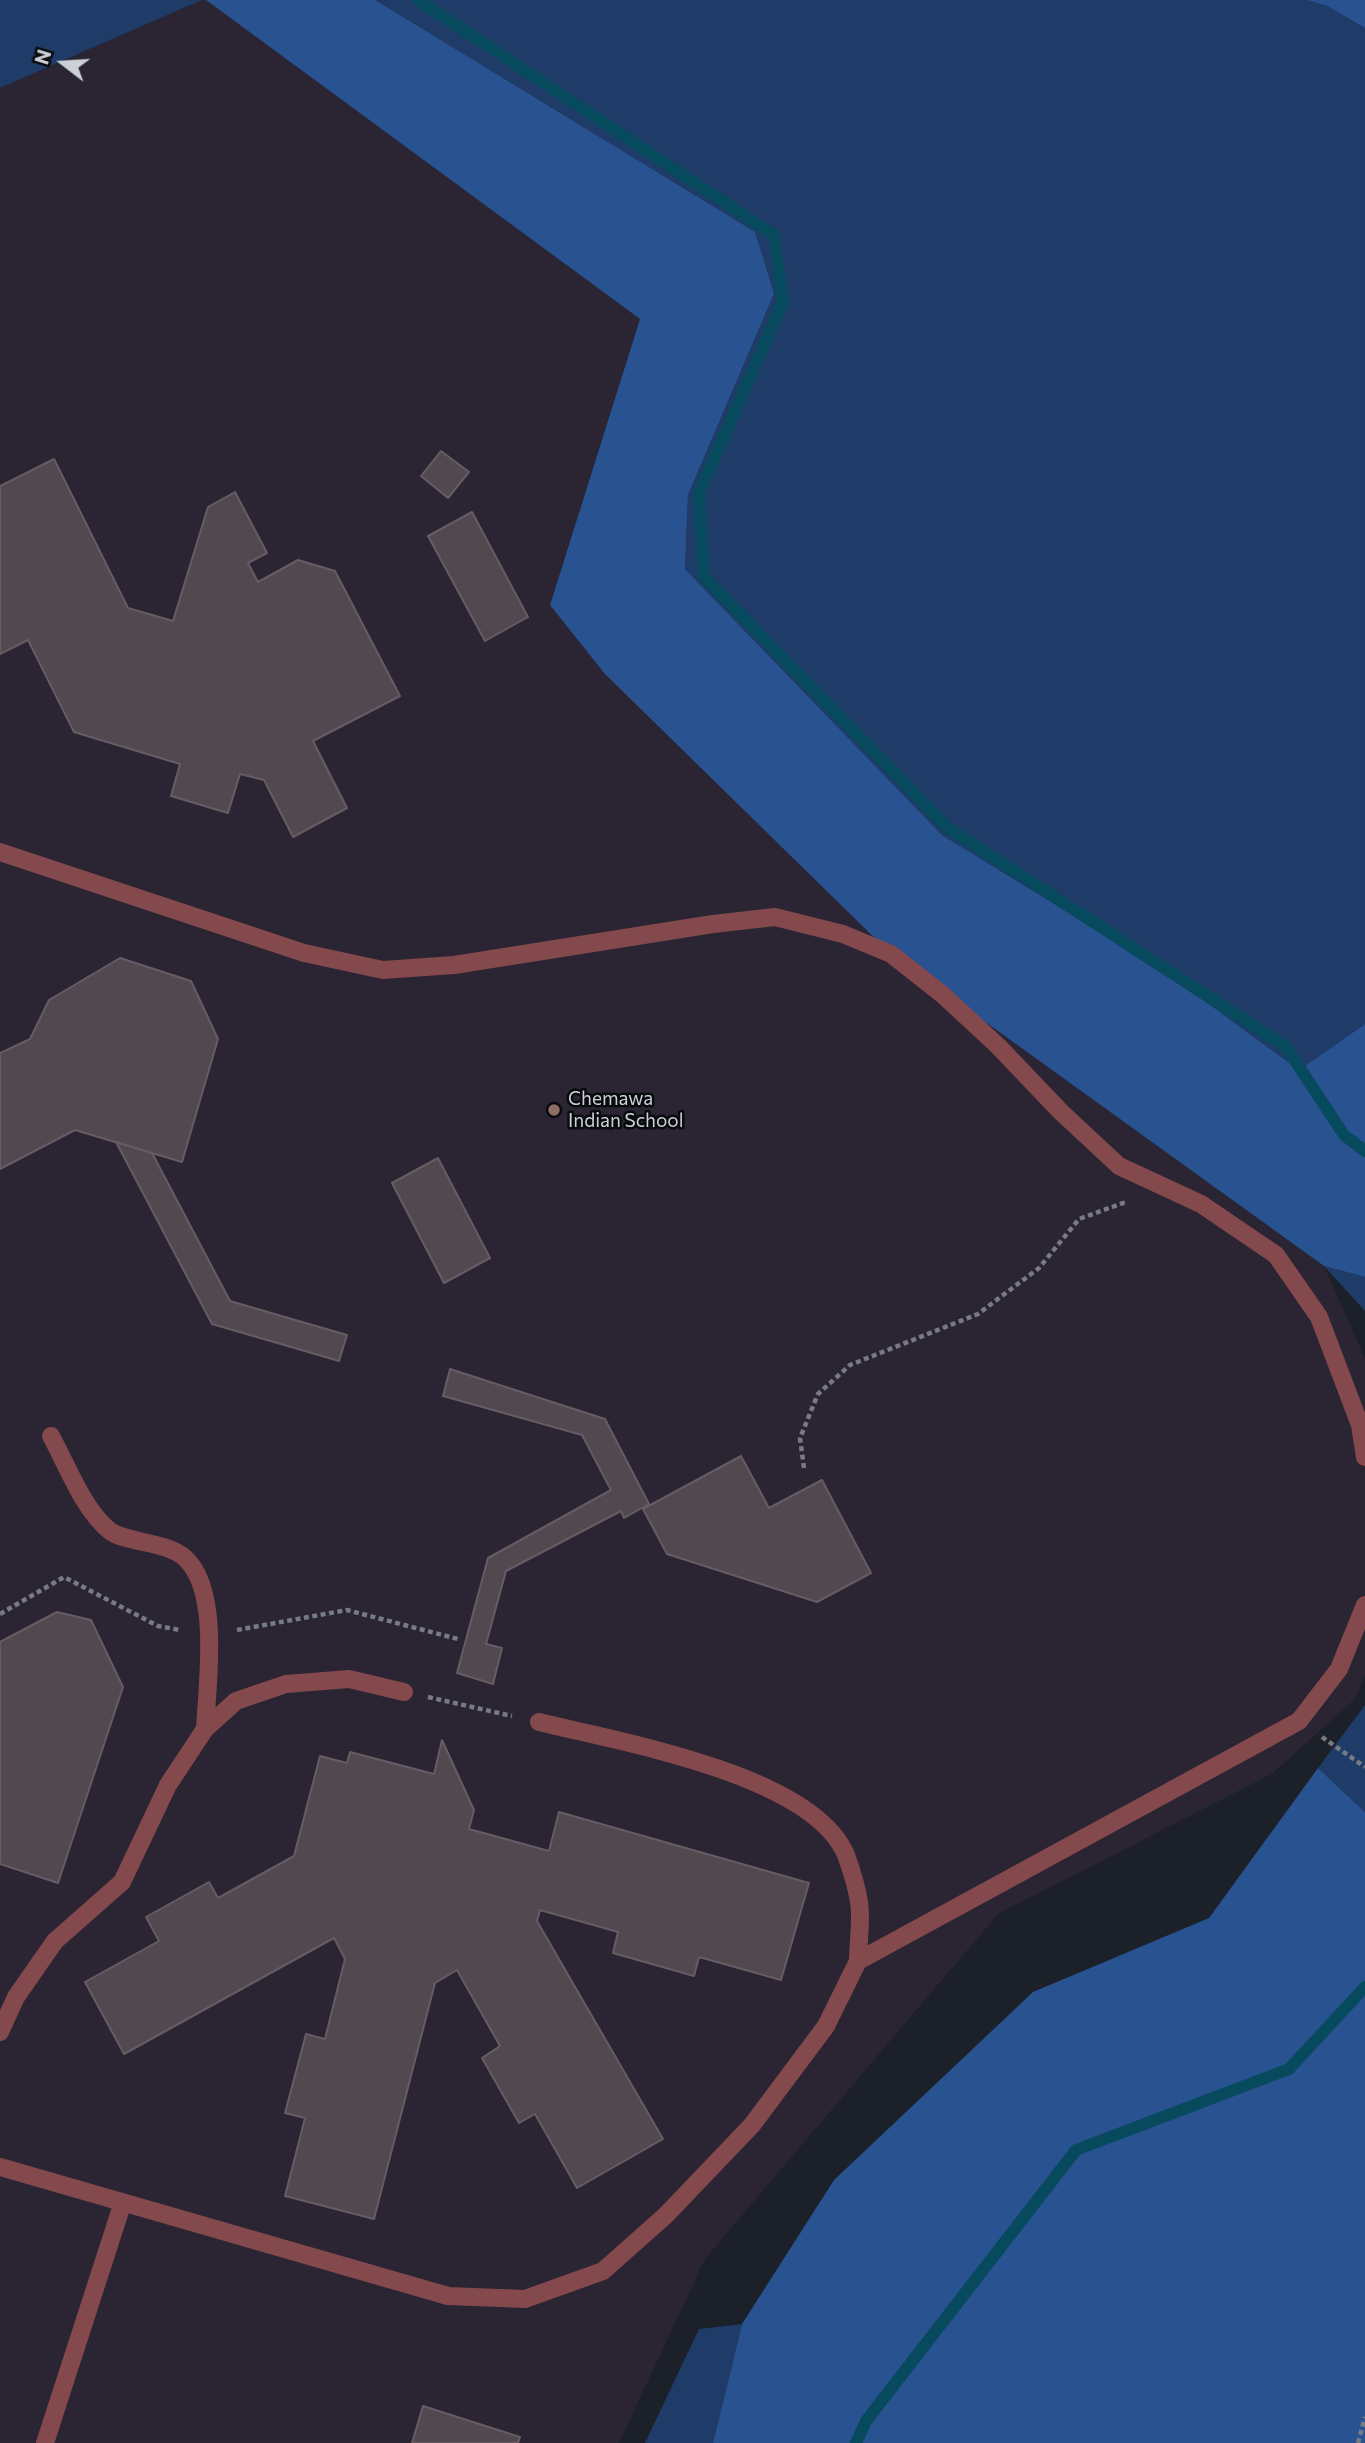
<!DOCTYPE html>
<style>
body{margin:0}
#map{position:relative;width:1365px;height:2443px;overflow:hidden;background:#1b2029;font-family:Commissioner,sans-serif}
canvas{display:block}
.north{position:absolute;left:28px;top:28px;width:70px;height:70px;-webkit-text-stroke:5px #080a0e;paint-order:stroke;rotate:287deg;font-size:19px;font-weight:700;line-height:28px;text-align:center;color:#cdd1d7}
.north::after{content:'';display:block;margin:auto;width:24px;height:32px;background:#cdd1d7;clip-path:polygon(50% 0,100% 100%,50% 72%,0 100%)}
</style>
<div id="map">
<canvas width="1365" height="2443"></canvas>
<div class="north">N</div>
</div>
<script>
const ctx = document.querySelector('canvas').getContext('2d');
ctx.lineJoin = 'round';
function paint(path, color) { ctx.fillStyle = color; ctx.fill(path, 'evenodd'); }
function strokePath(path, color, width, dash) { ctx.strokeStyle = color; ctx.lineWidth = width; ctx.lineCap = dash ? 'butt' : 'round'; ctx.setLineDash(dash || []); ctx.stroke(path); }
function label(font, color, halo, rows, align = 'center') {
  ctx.font = font + ' Commissioner,sans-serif'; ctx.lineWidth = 5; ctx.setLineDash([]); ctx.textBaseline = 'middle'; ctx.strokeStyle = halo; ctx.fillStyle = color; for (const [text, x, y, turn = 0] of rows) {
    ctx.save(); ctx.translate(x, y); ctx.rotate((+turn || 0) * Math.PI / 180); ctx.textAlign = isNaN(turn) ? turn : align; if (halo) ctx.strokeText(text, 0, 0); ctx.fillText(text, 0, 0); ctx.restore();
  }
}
paint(new Path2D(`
 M202,0H206L640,319L550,605L891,954L1324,1266L1365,1358V1675L1355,1699L1272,1774L998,1914L705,2259L619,2443H0V88Z`), '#2a2433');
paint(new Path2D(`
 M0,0H202L0,88Z
 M375,0H1307L1327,6L1365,28V1024L1299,1070L1164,971L942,835L685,569L688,495L774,294Z
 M1324,1266L1365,1277V1311Z
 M1365,1705V1812L1318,1768Z
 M742,2324L713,2443H645L699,2329Z`), '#1f3b67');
paint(new Path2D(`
 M206,0H375L755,232L774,294L688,495L685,569L942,835L1164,971L1299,1070L1365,1024V1277L1324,1266L891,954L605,674L550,605L640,319Z
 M1307,0H1365V28L1327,6Z
 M1318,1768L1365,1812V2443H713L742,2324L834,2180L1033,1992L1209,1918Z`), '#295291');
strokePath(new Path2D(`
 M418,0L774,235L783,302L699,493L704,577L948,828L1286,1047L1344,1135L1365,1151
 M856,2443L866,2421L1076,2150L1289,2069L1365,1987`), '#074a5d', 12);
const building = new Path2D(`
 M441,451L469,472L448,498L421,476Z
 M54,459L128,608L173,621L208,507L235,492L267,553L248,563L258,582L298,560L335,571L400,696L313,741L347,808L293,837L264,780L240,774L228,813L171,796L180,764L74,732L28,640L0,654V486Z
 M472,512L528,617L485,641L428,536Z
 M120,958L191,981L218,1039L182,1162L75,1130L0,1169V1053L30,1039L49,1000Z
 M116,1142L152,1153L230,1301L347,1335L339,1361L212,1324Z
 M438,1158L490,1258L444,1283L392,1183Z
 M450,1369L605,1419L649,1504L624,1518L621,1511L506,1571L486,1644L502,1648L493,1684L457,1673L488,1558L611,1490L582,1435L443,1396Z
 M741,1456L769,1508L822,1480L871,1573L817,1602L667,1554L643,1509Z
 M57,1612L91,1620L123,1687L58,1883L0,1864V1642Z
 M442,1740L474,1810L469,1829L549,1851L559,1812L809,1883L781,1980L699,1957L694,1976L613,1953L618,1932L540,1910L537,1921L663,2139L577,2188L535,2114L519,2123L482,2058L500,2046L457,1970L435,1983L374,2219L285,2196L305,2118L285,2113L306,2034L325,2039L345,1959L334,1938L124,2054L85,1982L159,1941L146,1917L209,1882L218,1898L294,1856L320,1756L347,1763L350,1752L434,1774Z
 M423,2406L520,2437L518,2443H412Z`);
paint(building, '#524850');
strokePath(building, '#675c64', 2);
strokePath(new Path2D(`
 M804,1468L800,1438L818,1394L850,1365L978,1314L1039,1268L1079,1219L1123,1203H1128
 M0,1614L64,1577L158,1626L180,1630
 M237,1630L347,1610L458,1639
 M428,1697L512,1716
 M1322,1737L1365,1767
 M1358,2443L1365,2417`), '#777b83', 4.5, [5, 3.5]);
strokePath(new Path2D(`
 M0,852L304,953L383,970L454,965L713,924L775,917L843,934L891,954L943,995L998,1046L1061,1112L1119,1166L1201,1204L1276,1255L1319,1317L1360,1425L1365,1457
 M51,1436C67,1465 84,1511 110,1531C126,1543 166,1541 185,1558C221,1591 207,1684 205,1729
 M539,1722C619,1742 812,1774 846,1855C851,1869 857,1888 859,1902C862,1921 858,1942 858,1961
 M0,2032L16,1997L55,1941L122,1882L168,1785L205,1729L236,1701L286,1684L349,1679L404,1692
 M0,2167L448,2296L525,2299L603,2271L666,2215L752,2125L826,2026L858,1961L1299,1721L1339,1669L1365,1605
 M45,2443L123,2202`), '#83494c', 18);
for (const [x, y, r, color] of [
 [554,1110,7,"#8d6e63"]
]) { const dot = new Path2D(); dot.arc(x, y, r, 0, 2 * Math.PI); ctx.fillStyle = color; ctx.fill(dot); strokePath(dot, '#080a0e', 2.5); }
label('19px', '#cdd1d7', '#080a0e', [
 ["Chemawa",568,1099],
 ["Indian School",568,1121]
], 'left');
</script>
